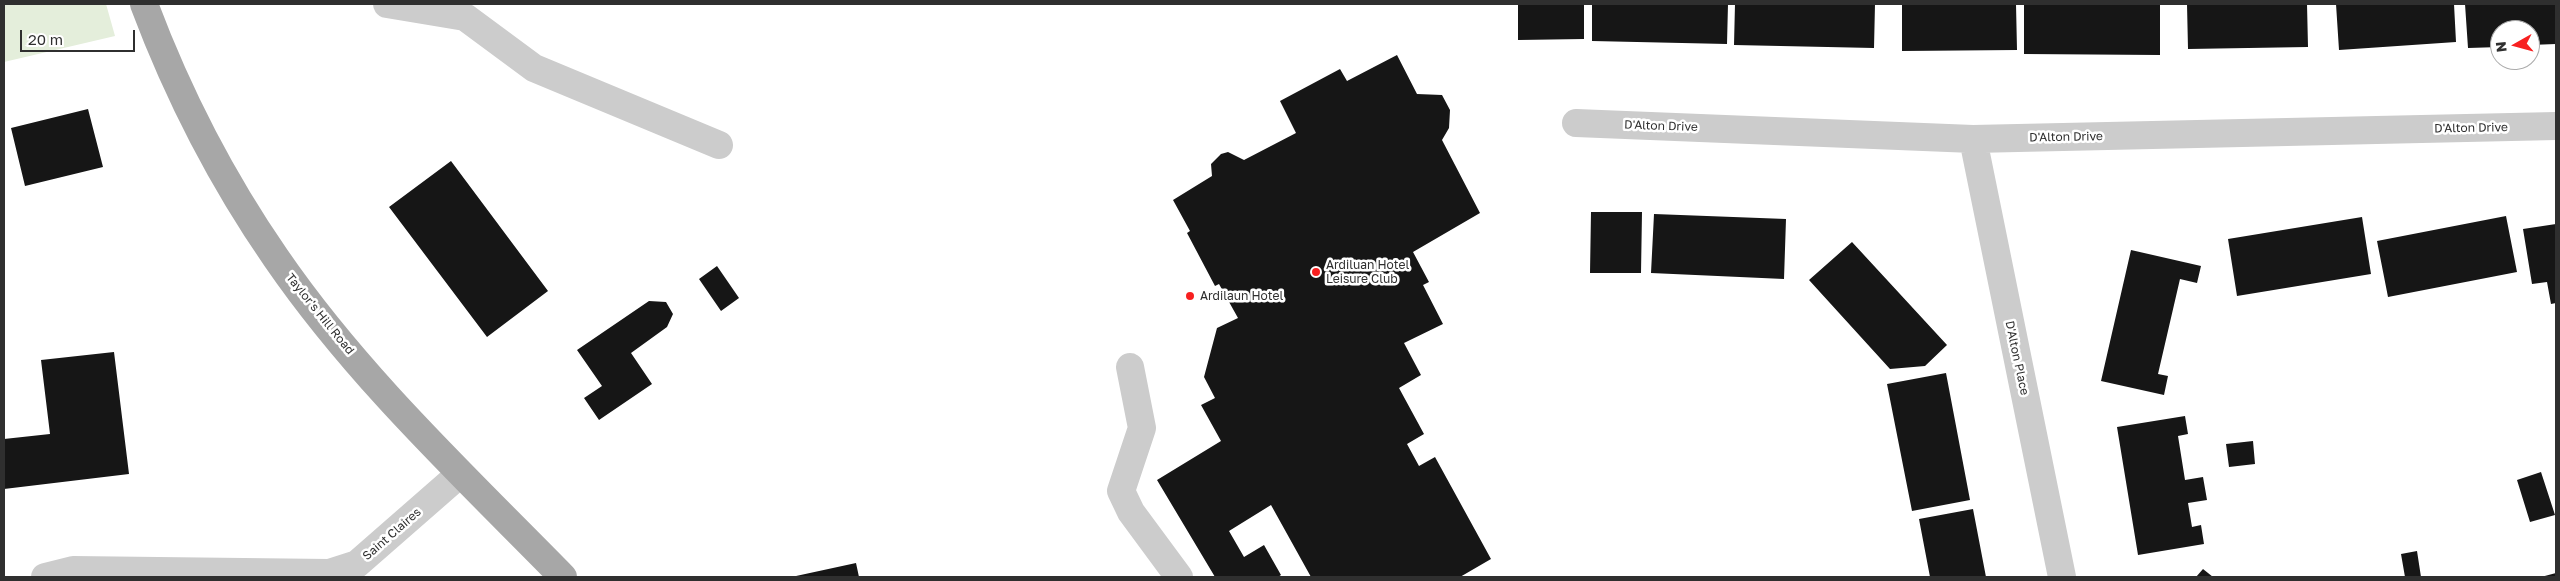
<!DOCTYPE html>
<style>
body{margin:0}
#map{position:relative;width:2560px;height:581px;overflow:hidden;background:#fff;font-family:"Golos Text",sans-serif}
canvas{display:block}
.frame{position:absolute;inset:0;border:5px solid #2f2f2f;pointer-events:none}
.north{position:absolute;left:2490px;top:20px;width:50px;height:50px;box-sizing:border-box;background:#fff;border:1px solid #acacac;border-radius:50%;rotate:263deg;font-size:14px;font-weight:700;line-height:20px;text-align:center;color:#2f2f2f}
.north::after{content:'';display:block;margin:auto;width:18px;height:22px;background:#f72020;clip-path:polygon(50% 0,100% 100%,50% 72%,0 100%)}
.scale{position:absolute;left:20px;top:30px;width:115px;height:22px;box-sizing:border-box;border:2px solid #2f2f2f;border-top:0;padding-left:6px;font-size:15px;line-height:18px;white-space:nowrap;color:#2f2f2f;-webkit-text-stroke:4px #fff;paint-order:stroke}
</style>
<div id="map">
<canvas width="2560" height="581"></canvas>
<div class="frame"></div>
<div class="north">N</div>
<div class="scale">20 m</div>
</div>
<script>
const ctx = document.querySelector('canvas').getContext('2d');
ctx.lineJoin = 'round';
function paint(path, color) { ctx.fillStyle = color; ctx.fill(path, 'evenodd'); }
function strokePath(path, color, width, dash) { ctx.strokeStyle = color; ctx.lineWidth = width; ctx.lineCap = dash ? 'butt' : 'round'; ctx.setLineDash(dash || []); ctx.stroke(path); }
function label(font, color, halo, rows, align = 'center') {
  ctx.font = font + ' "Golos Text",sans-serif'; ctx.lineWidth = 5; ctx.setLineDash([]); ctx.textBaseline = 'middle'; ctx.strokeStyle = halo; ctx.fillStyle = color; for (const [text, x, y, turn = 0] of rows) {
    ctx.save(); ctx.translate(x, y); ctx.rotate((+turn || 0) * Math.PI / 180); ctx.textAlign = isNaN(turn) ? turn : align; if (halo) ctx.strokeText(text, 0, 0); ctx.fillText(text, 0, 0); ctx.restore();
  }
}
paint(new Path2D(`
 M4,4H106L115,36L4,62Z`), '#e4eedb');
paint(new Path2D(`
 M1518,4H1584V39L1518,40Z
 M1592,4H1728L1727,44L1592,41Z
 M1735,4H1875L1874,48L1734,45Z
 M1902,4H2016L2017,50L1902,51Z
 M2024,4H2160V55L2024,54Z
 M2187,4H2307L2308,47L2188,49Z
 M2336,4H2454L2456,42L2339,50Z
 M2465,4H2556V44L2530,45V30H2500V47L2468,48Z
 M1397,55L1417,94L1442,95L1450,110L1449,128L1442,140L1480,213L1413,252L1429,282L1423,285L1443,324L1404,343L1421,375L1399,388L1424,434L1407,444L1419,466L1435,457L1491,559L1460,577H1311L1271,505L1229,531L1244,557L1264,545L1281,575L1278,577H1215L1157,480L1221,441L1201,405L1215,398L1204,377L1217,328L1238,318L1219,284L1215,286L1187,233L1190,231L1173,200L1212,176L1211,164L1221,154L1228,152L1244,160L1296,133L1280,101L1340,69L1347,81Z
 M88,109L103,167L25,186L11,128Z
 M451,161L548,291L487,337L389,207Z
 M1591,212H1642L1641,273H1590Z
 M1654,214L1786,219L1784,279L1651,273Z
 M2506,216L2517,272L2388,297L2377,241Z
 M2362,217L2371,274L2237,296L2228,239Z
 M2556,224V303L2551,304L2547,282L2532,284L2523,229Z
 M1852,242L1947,345L1925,366L1890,369L1809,280Z
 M2131,250L2201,266L2197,283L2180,279L2158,374L2168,376L2164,395L2101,381Z
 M717,266L739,298L721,311L699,279Z
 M649,301L666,302L673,314L667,327L631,353L652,384L599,420L584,398L602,386L577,350Z
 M114,352L129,474L4,489V439L50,434L41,360Z
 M1946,373L1970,500L1912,511L1887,384Z
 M2185,416L2188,434L2178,436L2185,480L2203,477L2207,500L2188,503L2192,527L2201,525L2204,544L2138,555L2117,427Z
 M2253,441L2255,464L2229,467L2226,444Z
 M2541,472L2555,515L2530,522L2517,480Z
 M1973,509L1986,577H1930L1919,519Z
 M2417,551L2421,577H2405L2401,554Z
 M856,563L859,577H796V576Z
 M2203,569L2213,577H2196Z
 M2556,573V577H2541Z`), '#161616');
strokePath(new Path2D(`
 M387,4L465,17L534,68L719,145
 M1576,123L1973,139L2556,126
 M1973,139L2062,577
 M1130,367L1142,428L1121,491L1131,512L1179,577
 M45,577L73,570L329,573L357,564L460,474`), '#ccc', 28);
strokePath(new Path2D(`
 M144,4C177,92 222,180 276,258C357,376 463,475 563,577`), '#a7a7a7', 28);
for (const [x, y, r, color] of [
 [1316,272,5,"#f72020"],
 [1190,296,5,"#f72020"]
]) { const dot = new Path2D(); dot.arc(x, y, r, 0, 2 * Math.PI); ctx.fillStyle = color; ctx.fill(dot); strokePath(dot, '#fff', 2); }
label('12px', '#2f2f2f', '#fff', [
 ["D'Alton Drive",1661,126,2],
 ["D'Alton Drive",2471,128,-1],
 ["D'Alton Drive",2066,137,-1],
 ["Taylor's Hill Road",320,314,51],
 ["D'Alton Place",2017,358,78],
 ["Saint Claires",392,534,-41]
]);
label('12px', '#2f2f2f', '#fff', [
 ["Ardiluan Hotel",1326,265],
 ["Leisure Club",1326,279],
 ["Ardilaun Hotel",1200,296]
], 'left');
</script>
